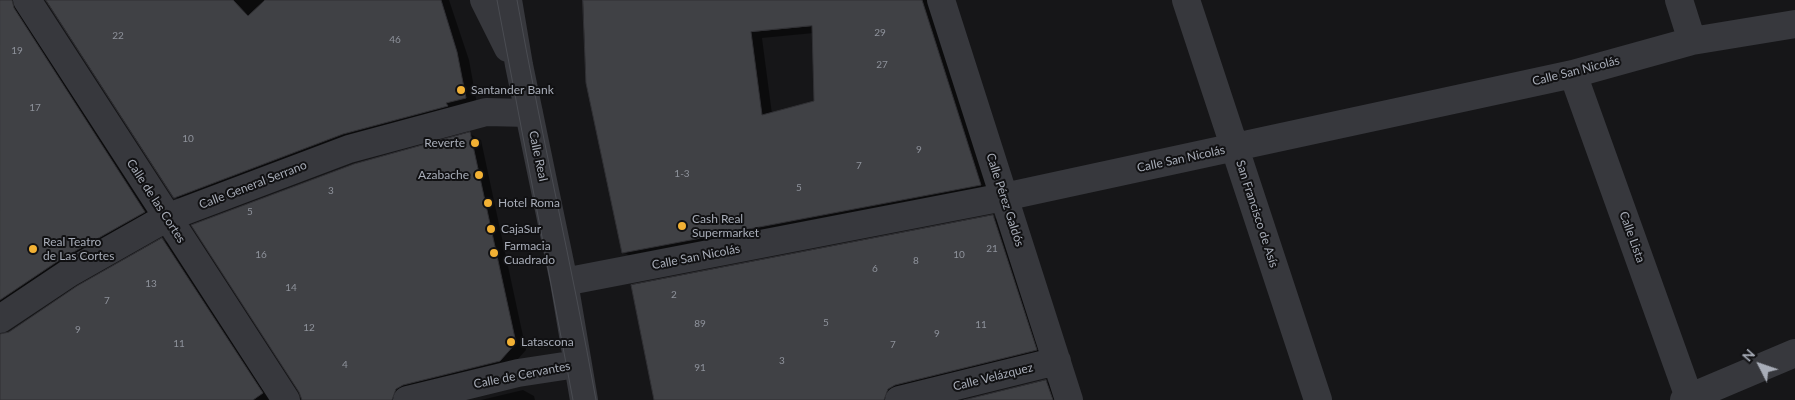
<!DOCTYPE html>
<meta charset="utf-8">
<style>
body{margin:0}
#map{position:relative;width:1795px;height:400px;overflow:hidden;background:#161618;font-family:Lato,sans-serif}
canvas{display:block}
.north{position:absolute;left:1735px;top:340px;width:50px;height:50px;-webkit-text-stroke:4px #111113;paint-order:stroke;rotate:311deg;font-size:14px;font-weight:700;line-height:20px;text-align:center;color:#a8adb8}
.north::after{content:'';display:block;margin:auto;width:18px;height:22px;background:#a8adb8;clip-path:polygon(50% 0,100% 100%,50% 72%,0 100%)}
</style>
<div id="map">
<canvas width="1795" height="400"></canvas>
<div class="north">N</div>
</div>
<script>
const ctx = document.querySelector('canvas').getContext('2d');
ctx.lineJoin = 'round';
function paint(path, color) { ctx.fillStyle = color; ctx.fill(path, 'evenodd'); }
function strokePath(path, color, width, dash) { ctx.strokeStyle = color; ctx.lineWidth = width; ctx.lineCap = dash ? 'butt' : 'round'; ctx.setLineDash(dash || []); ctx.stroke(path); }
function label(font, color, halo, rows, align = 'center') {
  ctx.font = font + ' Lato,sans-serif'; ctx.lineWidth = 4; ctx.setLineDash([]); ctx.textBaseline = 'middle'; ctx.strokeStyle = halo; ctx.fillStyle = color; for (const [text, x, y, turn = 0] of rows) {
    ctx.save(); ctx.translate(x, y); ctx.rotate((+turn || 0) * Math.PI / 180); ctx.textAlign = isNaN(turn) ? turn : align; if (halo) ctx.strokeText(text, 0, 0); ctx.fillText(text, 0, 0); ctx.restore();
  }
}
paint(new Path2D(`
 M0,0H25L156,219L0,316Z
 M47,0H449L469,60L477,104L187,204L175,197Z
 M585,0H931L992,192L635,259L623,252ZM814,33L815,102L772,114L762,38Z
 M470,134L481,140L526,350L511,367L404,400H303Z
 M992,216L1003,223L1046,356L895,400H655Z
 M162,239L174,246L274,400H0V336L9,333Z
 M1046,381L1057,387L1061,400H969Z
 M523,390L534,396L535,400H481Z`), '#0007');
const building = new Path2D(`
 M0,0H12L14,8L145,212L61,259L0,300Z
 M46,0H233L248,16L265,0H441L457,52L466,98L446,103L448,106L343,134L174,198Z
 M583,0H922L981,185L622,253L586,83ZM812,26L814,101L762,115L751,32Z
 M470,132L516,343L500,361L403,385L396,389L392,400H302L299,392L191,225L354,164Z
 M993,215L1037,350L895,385L888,389L884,400H654L631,285Z
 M162,238L263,393L253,400H0V334L9,332L77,286Z
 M1046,380L1053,400H964Z`);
paint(building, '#404145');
strokePath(building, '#303034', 1);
strokePath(new Path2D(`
 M27,0L286,400
 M484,0L508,48
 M508,0L519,65L564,282L584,400
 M941,0L1069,400
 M1186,0L1318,400
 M1679,0L1692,41
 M1573,74L1690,400
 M564,282L1004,197L1573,74L1692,41L1795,24
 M0,319L69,273L166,218L349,149L486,112L529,113
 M407,400L518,373L577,364
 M899,400L1057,361
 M1684,400L1795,353`), '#37383d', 28);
strokePath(new Path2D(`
 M497,0L573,400
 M517,0C541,134 572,266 596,400`), '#4a4c52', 1);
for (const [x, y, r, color] of [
 [461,90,5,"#f2b134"],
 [475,143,5,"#f2b134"],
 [479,175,5,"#f2b134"],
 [488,203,5,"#f2b134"],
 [682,226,5,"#f2b134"],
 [491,229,5,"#f2b134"],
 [33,249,5,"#f2b134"],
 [494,253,5,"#f2b134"],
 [511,342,5,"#f2b134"]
]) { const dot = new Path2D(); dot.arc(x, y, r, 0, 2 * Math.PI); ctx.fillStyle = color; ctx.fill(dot); strokePath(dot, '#111113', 2); }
label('10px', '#8e929b', null, [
 ["29",880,33],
 ["22",118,36],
 ["46",395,40],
 ["19",17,51],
 ["27",882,65],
 ["17",35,108],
 ["10",188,139],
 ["9",919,150],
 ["7",859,166],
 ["1-3",682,174],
 ["5",799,188],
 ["3",331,191],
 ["5",250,212],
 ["21",992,249],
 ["16",261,255],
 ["10",959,255],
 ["8",916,261],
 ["6",875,269],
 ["13",151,284],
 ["14",291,288],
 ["2",674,295],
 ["7",107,301],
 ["5",826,323],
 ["89",700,324],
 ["11",981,325],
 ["12",309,328],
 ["9",78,330],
 ["9",937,334],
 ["11",179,344],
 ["7",893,345],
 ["3",782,361],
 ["4",345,365],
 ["91",700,368]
]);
label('12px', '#a8adb8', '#111113', [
 ["Calle San Nicolás",1576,71,-14],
 ["Calle Real",538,156,78],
 ["Calle San Nicolás",1181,159,-12],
 ["Calle General Serrano",253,185,-21],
 ["Calle Pérez Galdós",1005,200,72],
 ["Calle de las Cortes",156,201,57],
 ["San Francisco de Asís",1257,214,72],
 ["Calle Lista",1632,237,70],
 ["Calle San Nicolás",696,257,-11],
 ["Calle de Cervantes",522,375,-11],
 ["Calle Velázquez",993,377,-14]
]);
label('12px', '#a8adb8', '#111113', [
 ["Santander Bank",471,90],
 ["Reverte",465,143,"right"],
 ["Azabache",469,175,"right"],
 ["Hotel Roma",498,203],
 ["Cash Real",692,219],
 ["Supermarket",692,233],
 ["CajaSur",501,229],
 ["Real Teatro",43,242],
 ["de Las Cortes",43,256],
 ["Farmacia",504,246],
 ["Cuadrado",504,260],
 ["Latascona",521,342]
], 'left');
</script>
